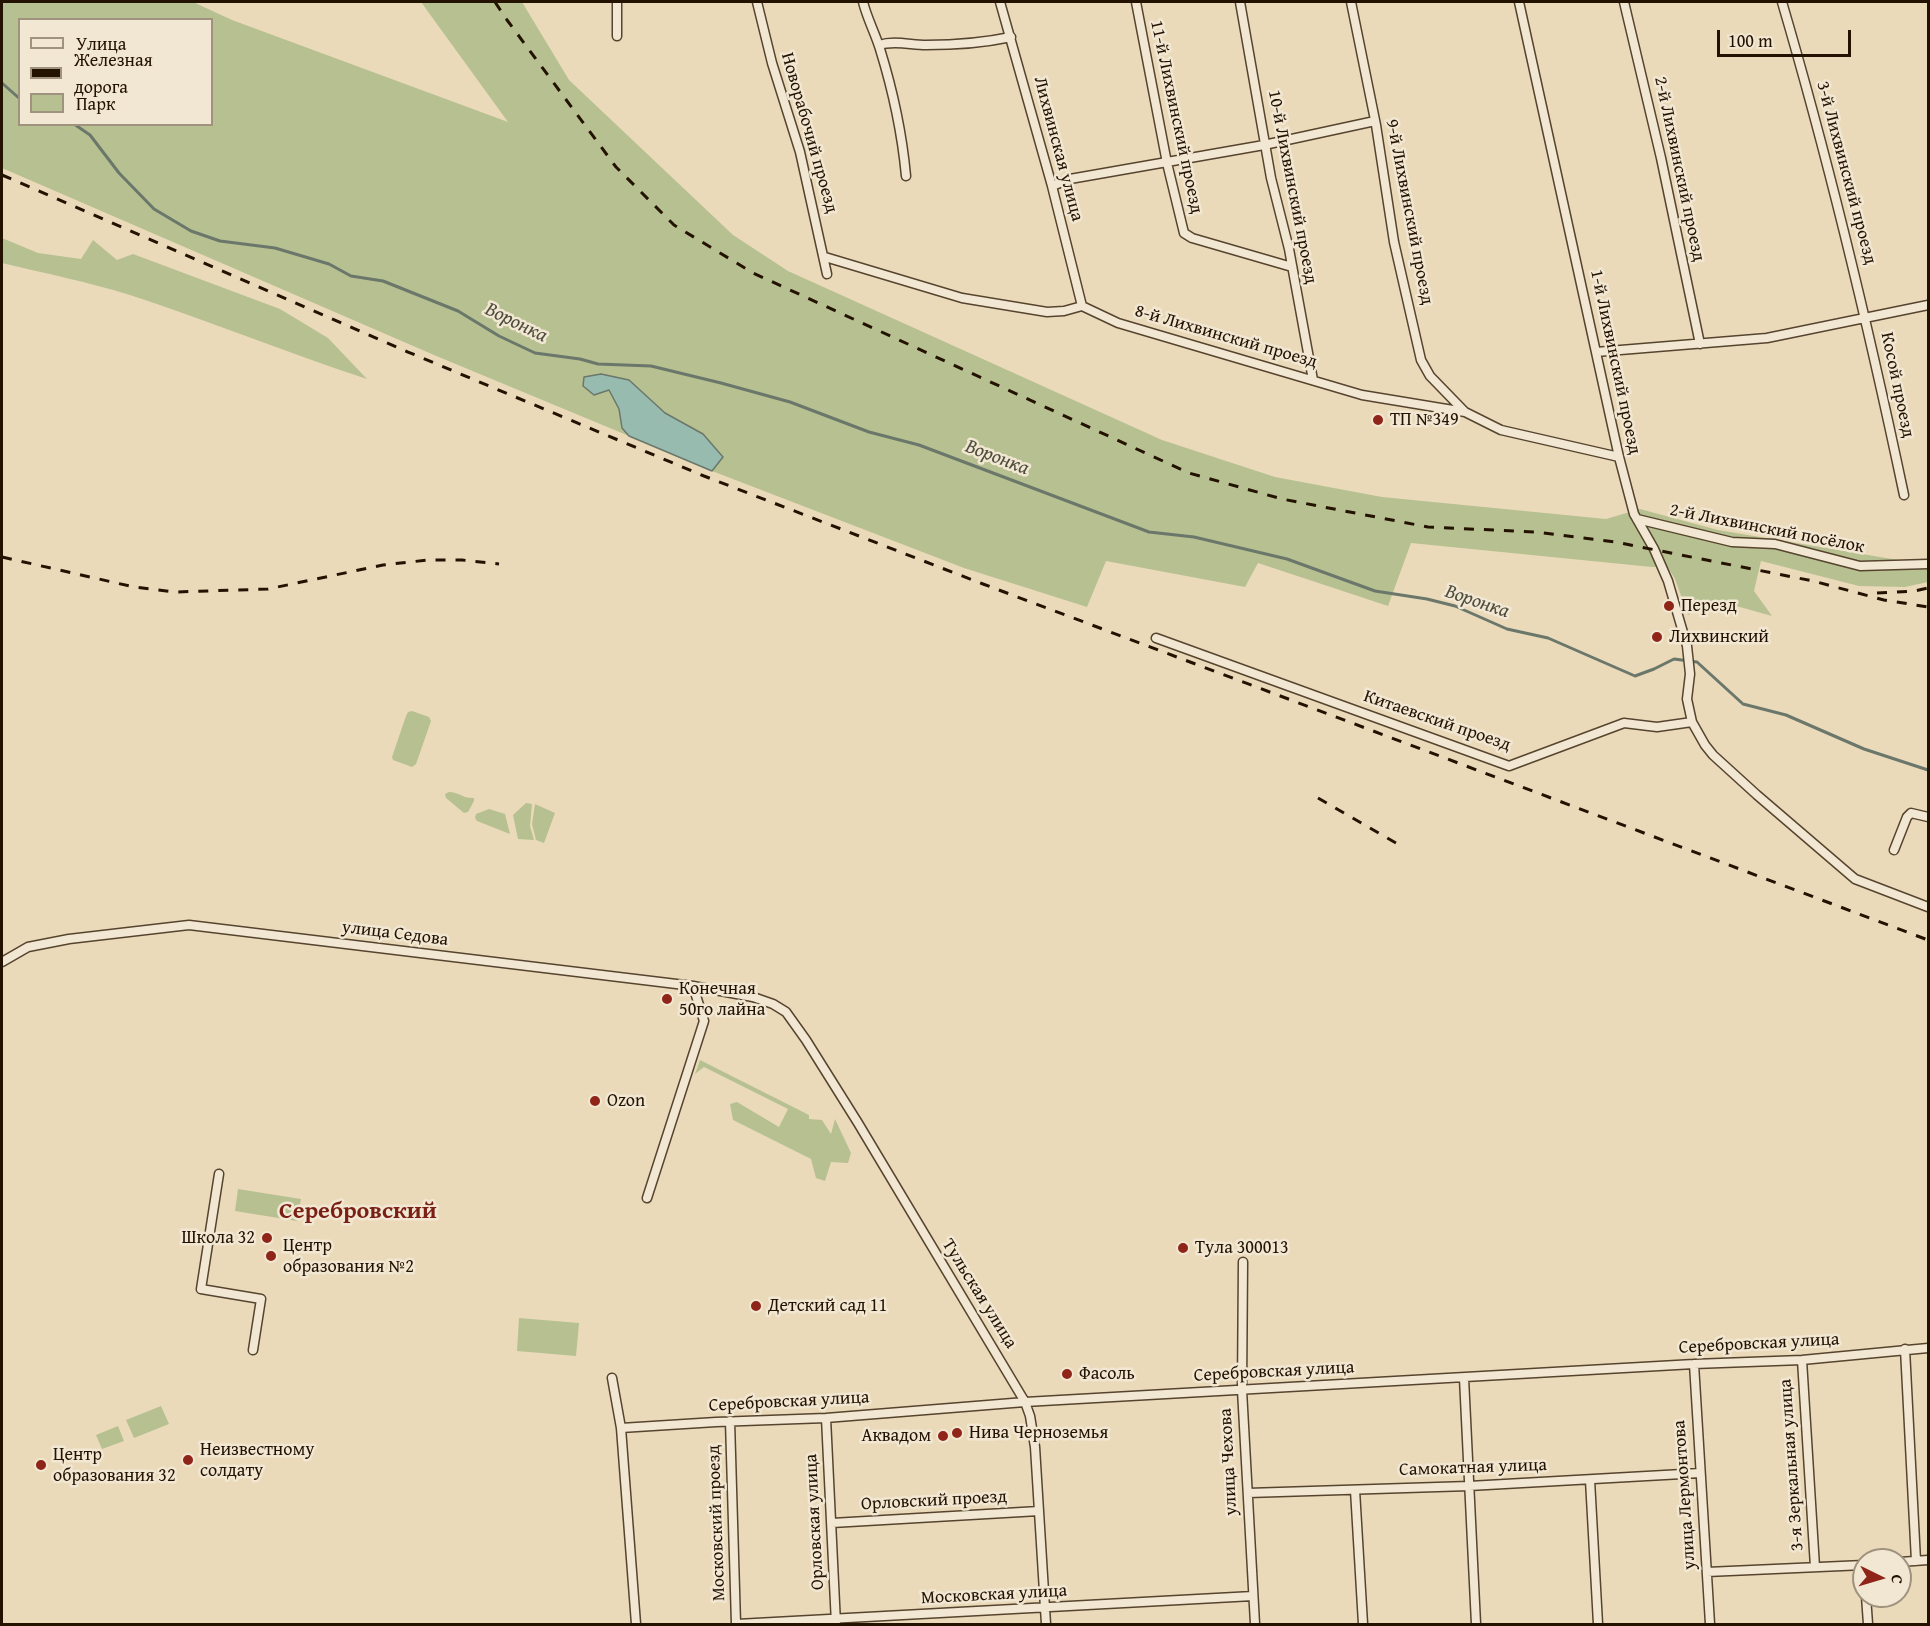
<!DOCTYPE html>
<meta charset="utf-8">
<style>
body{margin:0}
#map{position:relative;width:1930px;height:1626px;overflow:hidden;background:#eadaba;font-family:"Gentium Book Plus",serif}
canvas{display:block}
.frame{position:absolute;inset:0;border:3px solid #241200;pointer-events:none}
.legend{position:absolute;left:18px;top:18px;width:195px;height:108px;box-sizing:border-box;background:#f1e7d2;border:2px solid #9f927e;margin:0;padding:8px 10px;list-style:none;font-size:18px;color:#241200}
.legend li{display:flex;align-items:center;gap:12px;height:30px}
.legend b{width:30px;border:2px solid #9f927e}
.north{position:absolute;left:1852px;top:1548px;width:60px;height:60px;box-sizing:border-box;background:#f1e7d2;border:2px solid #9f927e;border-radius:50%;rotate:95deg;font-size:16px;font-weight:700;line-height:24px;text-align:center;color:#241200}
.north::after{content:'';display:block;margin:auto;width:21px;height:27px;background:#8f2418;clip-path:polygon(50% 0,100% 100%,50% 72%,0 100%)}
.scale{position:absolute;left:1717px;top:30px;width:134px;height:27px;box-sizing:border-box;border:3px solid #241200;border-top:0;padding-left:8px;font-size:18px;line-height:21px;white-space:nowrap;color:#241200;-webkit-text-stroke:4px #f1e7d2;paint-order:stroke}
</style>
<div id="map">
<canvas width="1930" height="1626"></canvas>
<div class="frame"></div>
<ul class="legend">
<li><b style="height:8px;background:#f1e7d2"></b>Улица</li>
<li><b style="height:8px;background:#241200"></b>Железная дорога</li>
<li><b style="height:16px;background:#b7c090"></b>Парк</li>
</ul>
<div class="north">С</div>
<div class="scale">100 m</div>
</div>
<script>
const ctx = document.querySelector('canvas').getContext('2d');
ctx.lineJoin = 'round';
function paint(path, color) { ctx.fillStyle = color; ctx.fill(path, 'evenodd'); }
function strokePath(path, color, width, dash) { ctx.strokeStyle = color; ctx.lineWidth = width; ctx.lineCap = dash ? 'butt' : 'round'; ctx.setLineDash(dash || []); ctx.stroke(path); }
function label(font, color, halo, rows, align = 'center') {
  ctx.font = font + ' "Gentium Book Plus",serif'; ctx.lineWidth = 5; ctx.setLineDash([]); ctx.textBaseline = 'middle'; ctx.strokeStyle = halo; ctx.fillStyle = color; for (const [text, x, y, turn = 0] of rows) {
    ctx.save(); ctx.translate(x, y); ctx.rotate((+turn || 0) * Math.PI / 180); ctx.textAlign = isNaN(turn) ? turn : align; if (halo) ctx.strokeText(text, 0, 0); ctx.fillText(text, 0, 0); ctx.restore();
  }
}
paint(new Path2D(`
 M2,2H193L232,20L508,122L421,2H522L569,80L733,235L788,271L1162,440L1275,477L1382,497L1606,519L1640,509L1718,530L1928,565V582L1905,587L1859,586L1761,561L1754,591L1772,616L1722,602L1703,607L1688,615L1675,579L1667,566L1652,567L1411,543L1388,606L1258,563L1245,587L1106,561L1087,607L964,568L712,471L723,456L703,434L665,413L629,380L584,377L583,386L594,395L609,390L619,409L622,428L629,436L434,355L2,168ZM20,20H212V124H20Z
 M2,238L38,253L81,259L93,240L117,260L133,254L280,309L328,338L367,379C287,353 210,321 130,295C88,282 44,273 2,263Z
 M412,711L429,717L431,721L416,764L412,767L393,760L392,757L406,716L408,712Z
 M449,792C459,792 464,799 474,798V801L468,812L464,813L446,798L445,794Z
 M526,803L532,804L530,826L534,840L518,839L513,815Z
 M535,804L555,813L544,843L536,840L532,824Z
 M489,809L505,814L510,834L477,821L475,818L476,814Z
 M700,1060L809,1115V1119L822,1120L831,1134L835,1119L851,1153L848,1163L831,1162L825,1181L816,1178L811,1159L733,1120L730,1104L737,1102L779,1127L788,1109L704,1067L695,1074Z
 M238,1189L301,1199L297,1221L235,1211Z
 M519,1318L579,1323L576,1356L517,1351Z
 M161,1406L169,1424L134,1438L126,1420Z
 M118,1426L124,1441L102,1449L96,1435Z`), '#b7c090');
const water = new Path2D(`
 M601,374L629,380L665,413L703,434L723,457L712,471L629,436L622,428L619,409L609,390L594,395L583,386L584,377Z`);
paint(water, '#98bbb0');
strokePath(water, '#6a776a', 1.5);
strokePath(new Path2D(`
 M2,83L20,99
 M74,124L90,135L119,173L154,209L191,231L220,241L275,248L329,264L351,276L383,281L458,311L499,336L535,353L580,359L598,364L651,366L721,383L790,402L869,432L919,445L1149,532L1194,537L1287,559L1375,591L1427,599L1455,606L1507,629L1548,638L1635,676L1654,669L1674,659L1697,662L1743,704L1786,715L1864,749L1928,770`), '#6a776a', 3);
const minor = new Path2D(`
 M757,2L772,63L800,152L827,274
 M863,2C867,18 875,33 880,49C893,91 902,133 906,176
 M1000,2L1052,186L1082,306
 M1136,2L1167,163L1184,233L1192,238L1292,267
 M1240,2L1271,178L1289,249L1313,380
 M1351,2L1376,125L1394,242L1421,360L1430,376L1465,412
 M1519,2L1619,457L1634,514L1654,549L1668,581L1687,646L1690,674L1687,699L1692,722L1705,745L1713,755L1757,795L1855,879L1928,907
 M1624,2L1661,158L1700,344
 M1782,2C1830,165 1869,329 1904,495
 M617,36V2
 M879,45C894,40 911,45 926,45C955,45 983,43 1011,37
 M1052,186L1070,179L1264,145L1375,121
 M825,257L962,298L1047,312L1064,311L1082,306L1118,323L1362,395L1465,412L1501,430L1619,457
 M1596,352L1767,338L1928,305
 M1637,519L1732,542L1775,544L1860,566L1928,564
 M1156,638L1509,766L1624,723L1657,727L1692,722
 M1894,850L1907,817L1911,813L1928,817
 M2,962L28,947L69,939L189,925L693,986L753,997L773,1004L786,1012L806,1040L858,1123L1025,1402L1030,1416L1035,1447L1046,1624
 M219,1174L201,1289L261,1299L253,1350
 M647,1198L704,1021L693,986
 M1243,1262L1242,1390L1255,1624
 M1905,1349L1916,1561
 M1802,1360L1815,1567
 M1694,1364L1710,1624
 M612,1378L621,1428L636,1624
 M1464,1378L1476,1624
 M826,1418L836,1624
 M730,1421L736,1624
 M621,1428L716,1422L826,1418L1025,1402L1694,1364L1802,1360L1928,1348
 M1590,1480L1598,1624
 M1355,1490L1363,1624
 M1248,1493L1469,1486L1700,1473
 M832,1523L1039,1511
 M1900,1562L1928,1560
 M1863,1565L1864,1574
 M1707,1572L1864,1565
 M1866,1596L1868,1624
 M737,1624L1253,1596`);
strokePath(minor, '#56442e', 11);
strokePath(minor, '#f1e7d2', 8);
strokePath(new Path2D(`
 M495,2L507,20L616,167L674,225L753,273L1189,473L1282,499L1428,527L1535,532L1615,542L1813,581L1884,600L1928,607
 M2,175L408,352L704,476L983,584L1928,940
 M2,557L134,587L175,592L268,589L383,565L428,560H462L499,564
 M1877,593L1915,591L1928,588
 M1318,798L1396,843`), '#241200', 3, [10, 10]);
for (const [x, y, r, color] of [
 [1378,420,6,"#8f2418"],
 [1669,606,6,"#8f2418"],
 [1657,637,6,"#8f2418"],
 [667,999,6,"#8f2418"],
 [595,1101,6,"#8f2418"],
 [267,1238,6,"#8f2418"],
 [1183,1248,6,"#8f2418"],
 [271,1256,6,"#8f2418"],
 [756,1306,6,"#8f2418"],
 [1067,1374,6,"#8f2418"],
 [957,1433,6,"#8f2418"],
 [943,1436,6,"#8f2418"],
 [188,1460,6,"#8f2418"],
 [41,1465,6,"#8f2418"]
]) { const dot = new Path2D(); dot.arc(x, y, r, 0, 2 * Math.PI); ctx.fillStyle = color; ctx.fill(dot); strokePath(dot, '#f1e7d2', 2); }
label('18px', '#241200', '#f1e7d2', [
 ["11-й Лихвинский проезд",1176,117,78],
 ["Новорабочий проезд",809,133,74],
 ["Лихвинская улица",1058,149,75],
 ["2-й Лихвинский проезд",1679,169,78],
 ["3-й Лихвинский проезд",1846,173,75],
 ["10-й Лихвинский проезд",1292,187,79],
 ["9-й Лихвинский проезд",1409,212,79],
 ["8-й Лихвинский проезд",1226,337,16],
 ["1-й Лихвинский проезд",1615,362,78],
 ["Косой проезд",1897,385,78],
 ["2-й Лихвинский посёлок",1767,529,11],
 ["Китаевский проезд",1437,721,19],
 ["улица Седова",395,934,7],
 ["Тульская улица",979,1294,58],
 ["Серебровская улица",1759,1344,-3],
 ["Серебровская улица",1274,1372,-3],
 ["Серебровская улица",789,1402,-3],
 ["улица Чехова",1229,1462,-93],
 ["3-я Зеркальная улица",1792,1465,-94],
 ["Самокатная улица",1473,1468,-2],
 ["улица Лермонтова",1685,1495,-94],
 ["Орловский проезд",934,1501,-3],
 ["Орловская улица",815,1522,-93],
 ["Московский проезд",717,1523,-92],
 ["Московская улица",994,1595,-3]
]);
label('18px', '#241200', '#f1e7d2', [
 ["ТП №349",1390,420],
 ["Перезд",1681,606],
 ["Лихвинский",1669,637],
 ["Конечная",679,989],
 ["50го лайна",679,1010],
 ["Ozon",607,1101],
 ["Школа 32",255,1238,"right"],
 ["Центр",283,1246],
 ["образования №2",283,1267],
 ["Тула 300013",1195,1248],
 ["Детский сад 11",768,1306],
 ["Фасоль",1079,1374],
 ["Нива Черноземья",969,1433],
 ["Аквадом",931,1436,"right"],
 ["Неизвестному",200,1450],
 ["солдату",200,1471],
 ["Центр",53,1455],
 ["образования 32",53,1476]
], 'left');
label('italic 20px', '#4d4d3e', '#f1e7d2', [
 ["Воронка",516,323,26],
 ["Воронка",997,458,21],
 ["Воронка",1477,602,19]
]);
label('bold 24px', '#7a1f14', '#f1e7d2', [
 ["Серебровский",358,1212]
]);
</script>
